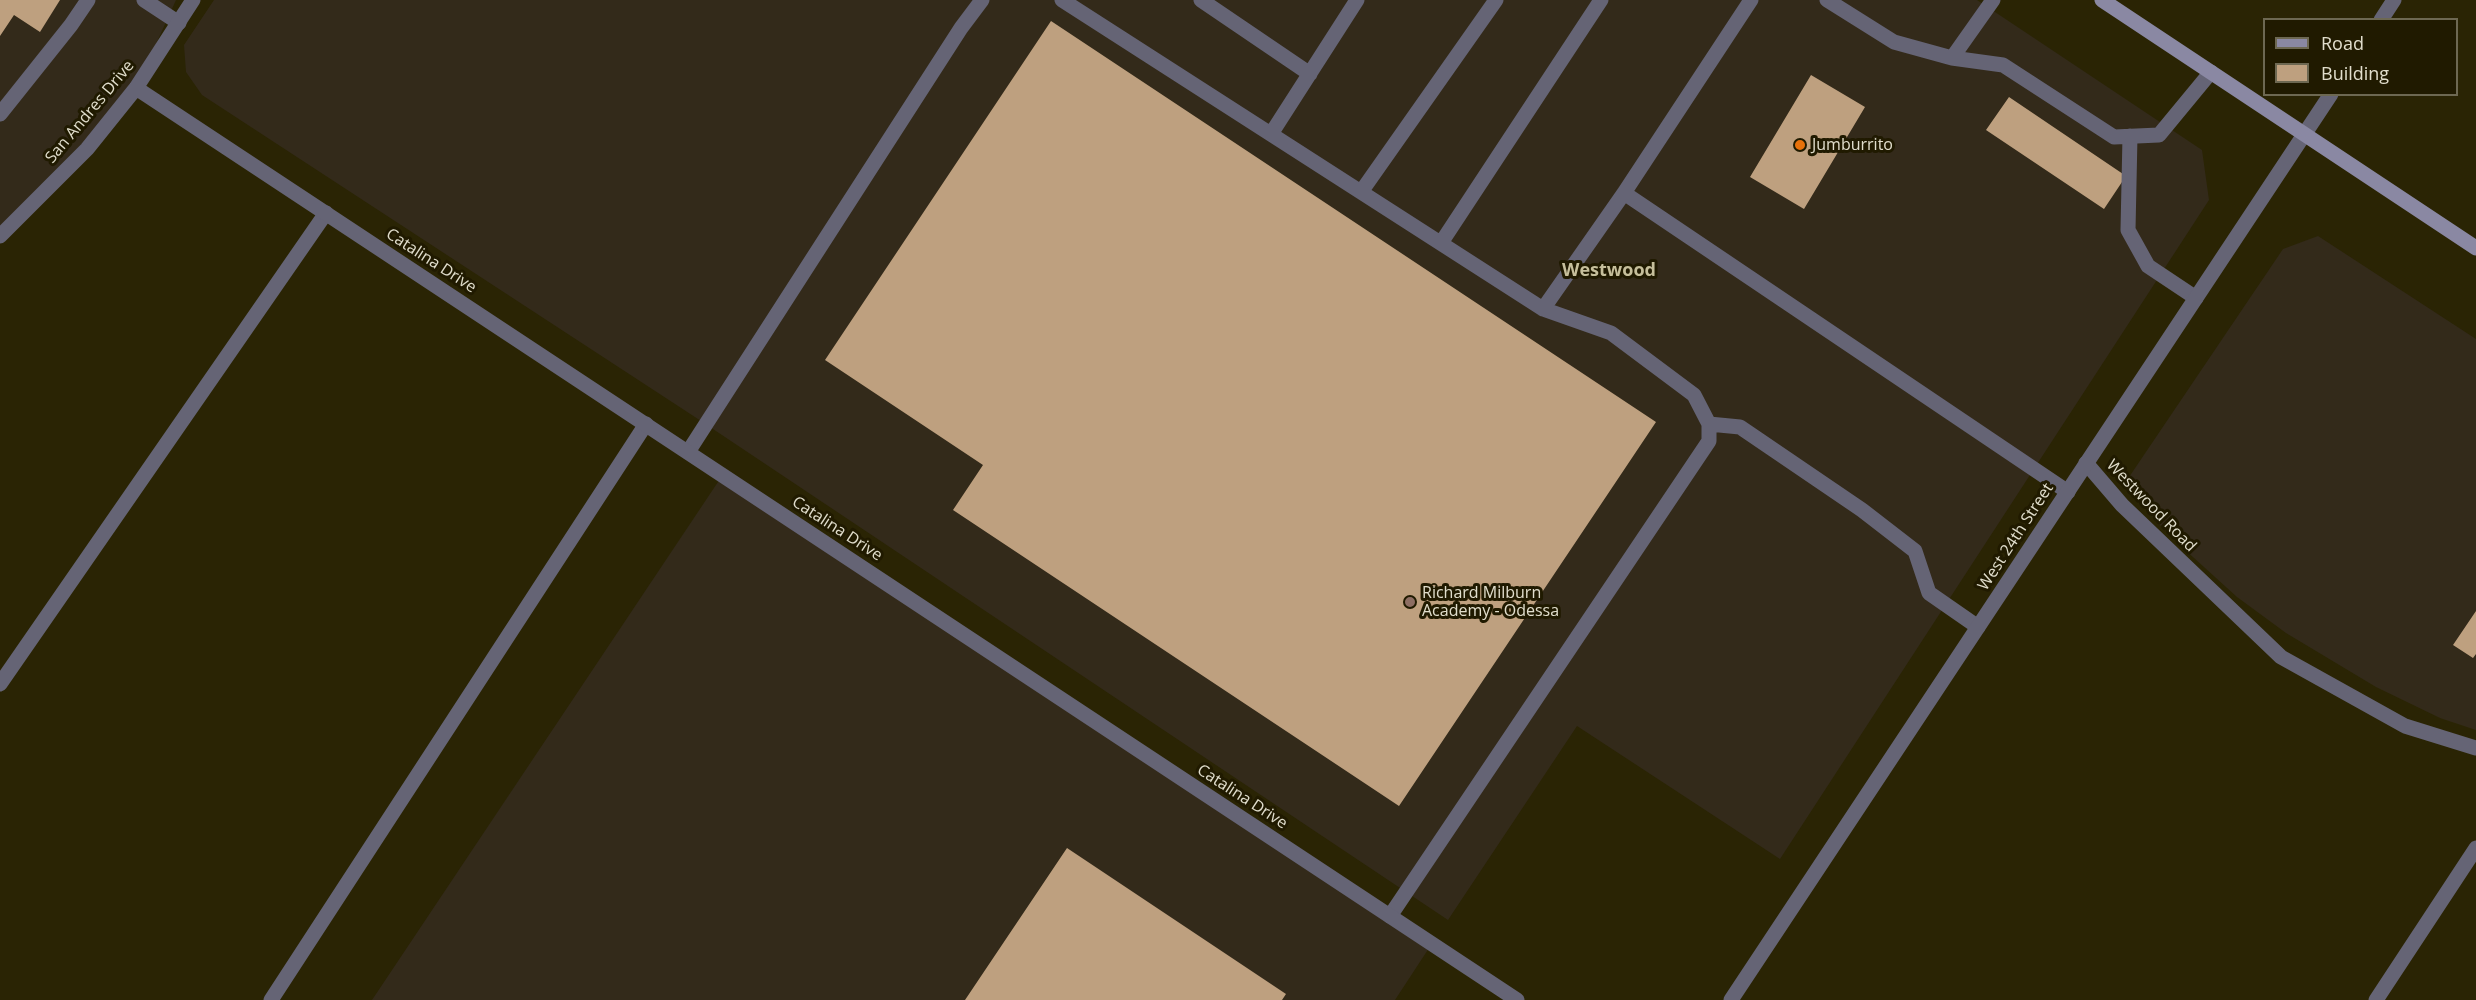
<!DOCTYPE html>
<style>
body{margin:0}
#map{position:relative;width:2476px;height:1000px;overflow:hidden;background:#2a2404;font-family:"Open Sans",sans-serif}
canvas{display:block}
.legend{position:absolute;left:2263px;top:18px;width:195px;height:78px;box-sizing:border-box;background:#201a00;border:2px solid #6d6852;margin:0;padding:8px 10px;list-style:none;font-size:18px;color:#e1decc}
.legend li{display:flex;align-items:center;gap:12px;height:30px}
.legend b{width:30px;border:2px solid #6d6852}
</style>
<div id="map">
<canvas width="2476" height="1000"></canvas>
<ul class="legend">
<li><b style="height:8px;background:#8a88a3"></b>Road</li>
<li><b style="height:16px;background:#bea07f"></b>Building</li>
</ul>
</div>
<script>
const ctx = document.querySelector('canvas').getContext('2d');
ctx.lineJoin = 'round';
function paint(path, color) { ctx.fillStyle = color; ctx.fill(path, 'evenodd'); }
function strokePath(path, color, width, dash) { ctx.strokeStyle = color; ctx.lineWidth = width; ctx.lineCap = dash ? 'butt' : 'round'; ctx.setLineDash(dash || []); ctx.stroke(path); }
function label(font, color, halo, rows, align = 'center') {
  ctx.font = font + ' "Open Sans",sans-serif'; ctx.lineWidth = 6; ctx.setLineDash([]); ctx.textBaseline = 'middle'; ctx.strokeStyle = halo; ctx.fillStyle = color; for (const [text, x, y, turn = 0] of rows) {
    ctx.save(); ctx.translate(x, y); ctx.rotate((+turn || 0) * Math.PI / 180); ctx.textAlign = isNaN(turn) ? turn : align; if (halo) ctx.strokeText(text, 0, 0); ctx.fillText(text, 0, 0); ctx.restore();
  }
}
paint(new Path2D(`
 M0,0H176L136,88L0,236Z
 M214,0H1977L2202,150L2209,200L1780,859L1577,726L1448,920L698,419L202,95L186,72L184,45Z
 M2318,236L2476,339V730L2440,718L2376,687L2286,633L2237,597L2183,548L2155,520L2125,483L2283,249Z
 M722,476L1431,945L1395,1000H372Z`), '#332a1a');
paint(new Path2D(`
 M0,0H60L40,32L14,15L0,36Z
 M1051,21L1656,422L1399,806L953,510L983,465L825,360Z
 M1811,75L1865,107L1804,209L1750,177Z
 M2009,97L2126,176L2104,209L1986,130Z
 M2476,611V654L2473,658L2453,645Z
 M1067,848L1286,994L1282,1000H965Z`), '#bea07f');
strokePath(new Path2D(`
 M144,0L179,23
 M1062,0L1543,309L1611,333L1694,395L1709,424V441L1390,916
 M1201,0L1310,74
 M1827,0L1894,42L1952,58L2003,65L2114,137L2159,135L2211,72
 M1952,58L1993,0
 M0,114L71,25L88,0
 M1271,134L1357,0
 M2130,136L2128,230L2148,266L2196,298
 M1361,192L1496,0
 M1624,193L2068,492
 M1441,243L1601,0
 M1543,309L1624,193L1751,0
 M1709,424L1740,427L1862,510L1915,551L1929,593L1978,627
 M688,452L961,28L982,0
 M2086,463L2122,505L2281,657L2405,726L2476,748
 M0,684L326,213
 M271,1000L646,424
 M2376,1000L2476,848`), '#656475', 15);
strokePath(new Path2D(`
 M2381,20L2394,0
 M136,88L1517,1000
 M0,236L87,149L136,88L193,0
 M1731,1000L2331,94`), '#656475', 15);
strokePath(new Path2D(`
 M2102,0L2476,248`), '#8a88a3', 15);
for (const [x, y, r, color] of [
 [1800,145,6,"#e8710a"],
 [1410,602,6,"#8d6e63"]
]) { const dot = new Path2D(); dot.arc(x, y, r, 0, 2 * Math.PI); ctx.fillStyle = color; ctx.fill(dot); strokePath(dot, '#201a00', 2); }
label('16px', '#e1decc', '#201a00', [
 ["San Andres Drive",90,112,-50],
 ["Catalina Drive",431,261,33],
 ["Westwood Road",2151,506,46],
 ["Catalina Drive",837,529,33],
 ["West 24th Street",2016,537,-57],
 ["Catalina Drive",1242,797,33]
]);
label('16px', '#e1decc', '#201a00', [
 ["Jumburrito",1812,145],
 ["Richard Milburn",1422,593],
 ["Academy - Odessa",1422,611]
], 'left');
label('bold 18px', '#c6bf9b', '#201a00', [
 ["Westwood",1609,271]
]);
</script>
